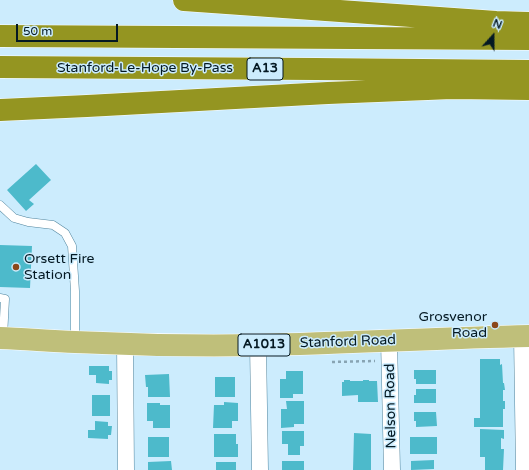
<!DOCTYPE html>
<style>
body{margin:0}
#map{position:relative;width:529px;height:470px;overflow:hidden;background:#ccecfd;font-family:"Varela Round",sans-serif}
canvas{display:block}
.north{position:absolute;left:473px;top:16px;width:40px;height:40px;-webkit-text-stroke:3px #ccecfd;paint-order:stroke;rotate:21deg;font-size:11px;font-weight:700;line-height:16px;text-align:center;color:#041923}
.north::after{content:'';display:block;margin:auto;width:14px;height:18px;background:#041923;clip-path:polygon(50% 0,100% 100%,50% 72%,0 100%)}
.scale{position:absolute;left:16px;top:24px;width:102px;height:18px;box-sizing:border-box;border:2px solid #041923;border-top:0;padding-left:5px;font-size:12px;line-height:14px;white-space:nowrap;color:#041923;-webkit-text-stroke:3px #ccecfd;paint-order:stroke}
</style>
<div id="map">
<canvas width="529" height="470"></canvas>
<div class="north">N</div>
<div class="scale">50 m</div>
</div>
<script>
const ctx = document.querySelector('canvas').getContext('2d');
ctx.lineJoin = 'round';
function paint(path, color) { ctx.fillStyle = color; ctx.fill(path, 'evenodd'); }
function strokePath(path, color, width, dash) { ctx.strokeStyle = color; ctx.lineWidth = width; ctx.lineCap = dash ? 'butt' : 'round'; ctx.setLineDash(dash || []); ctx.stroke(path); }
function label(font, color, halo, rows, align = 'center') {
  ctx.font = font + ' "Varela Round",sans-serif'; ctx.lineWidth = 3; ctx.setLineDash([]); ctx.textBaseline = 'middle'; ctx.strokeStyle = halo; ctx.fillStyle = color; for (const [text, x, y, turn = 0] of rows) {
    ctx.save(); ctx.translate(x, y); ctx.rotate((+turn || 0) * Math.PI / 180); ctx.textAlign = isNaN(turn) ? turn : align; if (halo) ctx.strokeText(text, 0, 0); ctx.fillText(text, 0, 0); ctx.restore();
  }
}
paint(new Path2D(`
 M36,164L51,180L29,200L34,204L26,211L7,190Z
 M0,245L32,246L30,288L0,287Z
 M480,359H500V365L502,364L503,383H504L505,390H503V401H505V409H503V427H474V418H480Z
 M89,366H109V371H112V380H109V384L96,383V375H89Z
 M414,370H436V384H416V379H414Z
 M286,371H303V394H293V398H280V379H286Z
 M169,374L170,397H148V387H146L145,375Z
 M215,377H235V397H215Z
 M344,380H350V381H363V380H369V381H377L378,402H358V395L342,396V382H344Z
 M416,389H436V403H414V395H416Z
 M92,395H110V416H92Z
 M286,401H304V424H294V427L281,428V409H287Z
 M224,402L238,403V421H232V428H213L214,405H224Z
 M147,403H160V405H170V428H153V421H147Z
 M414,412H436L437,426L416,427V421H414Z
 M95,421L108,422V426H112L111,435H108V439L88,438V430H95Z
 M480,429L504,430V439L501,438V449H504L503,470H485V457H480Z
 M282,431H304V446H300V455H288V444H282Z
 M354,433L371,434V470H353Z
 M214,434H236V444H238V457H214Z
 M148,437H169V457H148Z
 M410,437H437V454H410Z
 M434,460V469L411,470V461Z
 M171,461L172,470H148V462Z
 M282,461H304V470H282Z
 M216,462H236V470H216Z`), '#4dbacb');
const lane = new Path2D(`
 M0,205L14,218L28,222L53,225L65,233L72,246L75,291V341
 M0,298L5,299L3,337`);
const street = new Path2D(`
 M522,336L524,470
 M389,341L392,470
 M125,344L126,470
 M258,345L260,470`);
const primary = new Path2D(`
 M0,338C25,339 50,341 75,342C137,345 199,346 260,345C350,343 439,338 529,336`);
const highway = new Path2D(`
 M184,0L496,22L529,23
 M0,36L529,39
 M0,67L316,69L529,71
 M0,110L87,106L328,93L452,88L529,89`);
strokePath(lane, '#51859e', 9);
strokePath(street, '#51859e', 17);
strokePath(primary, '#fff', 23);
strokePath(highway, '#fff', 23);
strokePath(new Path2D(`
 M332,362L375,361`), '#88a4b3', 2.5, [3, 3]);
strokePath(lane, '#fff', 8);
strokePath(street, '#fff', 16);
strokePath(primary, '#bfbf7a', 22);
strokePath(highway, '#949521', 22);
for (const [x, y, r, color] of [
 [16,267,4,"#8b471a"],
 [495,325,4,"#8b471a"]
]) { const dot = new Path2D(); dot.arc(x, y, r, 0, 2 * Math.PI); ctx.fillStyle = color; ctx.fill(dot); strokePath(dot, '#ccecfd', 1.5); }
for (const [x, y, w] of [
 [265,69,36],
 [264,345,52]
]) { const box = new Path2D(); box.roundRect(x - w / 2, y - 11, w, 22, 3); ctx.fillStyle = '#ccecfd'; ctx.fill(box); strokePath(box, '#041923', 1); }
label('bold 13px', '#041923', null, [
 ["A13",265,69],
 ["A1013",264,345]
]);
label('14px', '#041923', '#ccecfd', [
 ["Stanford-Le-Hope By-Pass",145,68],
 ["Stanford Road",348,342,-2],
 ["Nelson Road",391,406,-91]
]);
label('14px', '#041923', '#ccecfd', [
 ["Orsett Fire",24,259],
 ["Station",24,275],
 ["Grosvenor",487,317,"right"],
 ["Road",487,333,"right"]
], 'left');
</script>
